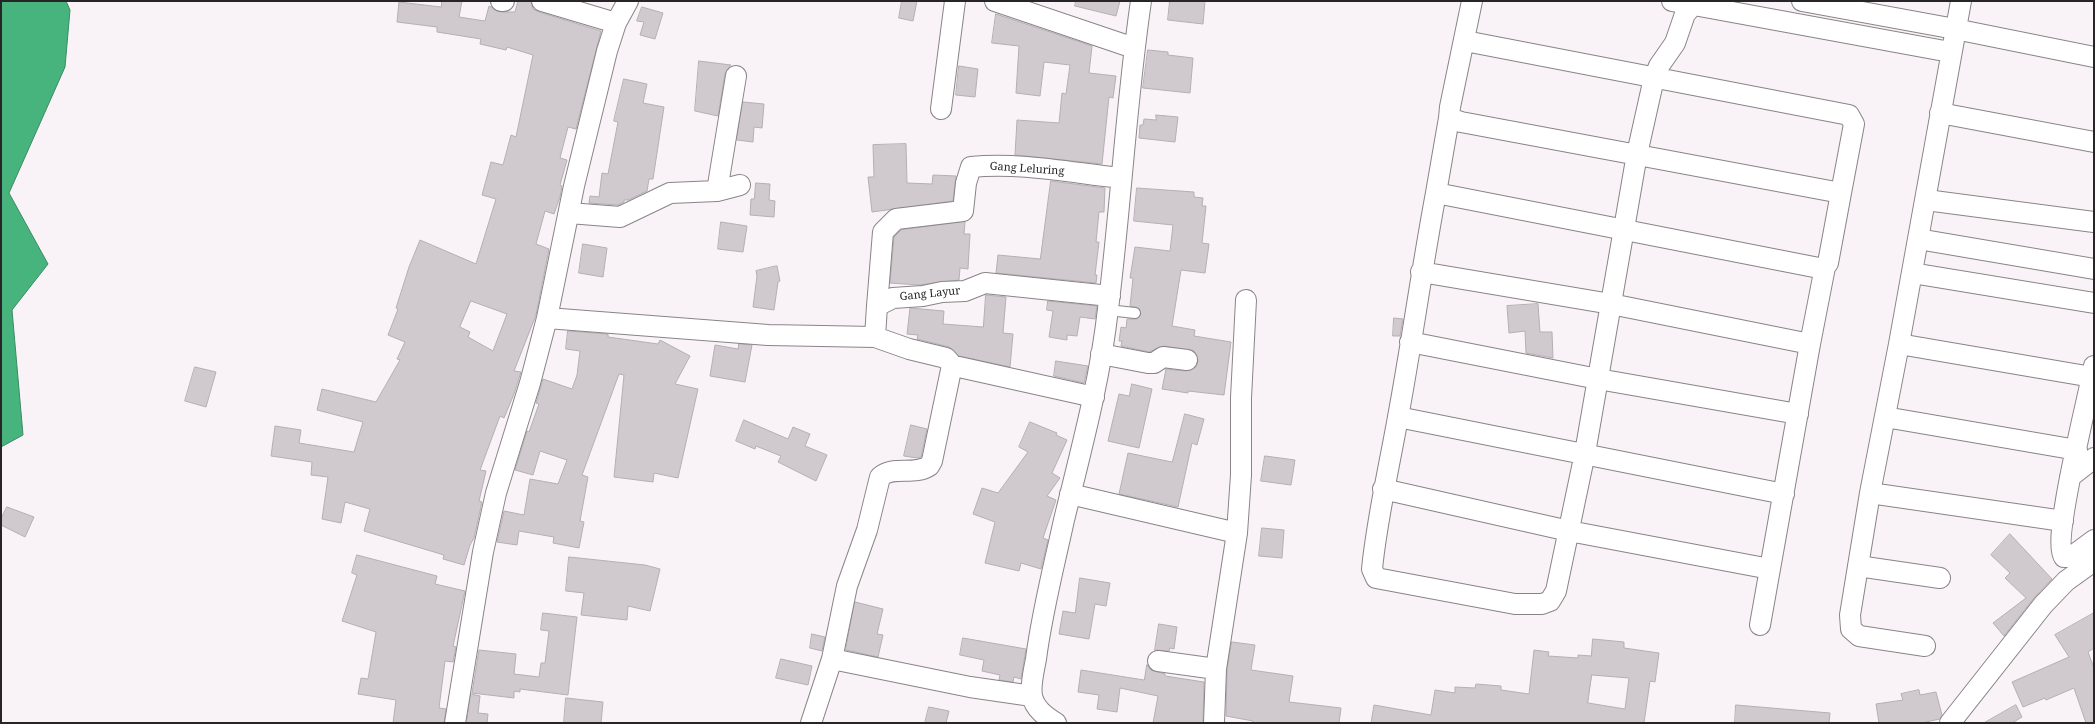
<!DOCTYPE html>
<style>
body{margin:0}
#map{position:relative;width:2095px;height:724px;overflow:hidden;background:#f9f3f7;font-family:"Noto Serif",serif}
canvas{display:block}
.frame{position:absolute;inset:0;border:2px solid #272527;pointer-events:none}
</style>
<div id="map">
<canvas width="2095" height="724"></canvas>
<div class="frame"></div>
</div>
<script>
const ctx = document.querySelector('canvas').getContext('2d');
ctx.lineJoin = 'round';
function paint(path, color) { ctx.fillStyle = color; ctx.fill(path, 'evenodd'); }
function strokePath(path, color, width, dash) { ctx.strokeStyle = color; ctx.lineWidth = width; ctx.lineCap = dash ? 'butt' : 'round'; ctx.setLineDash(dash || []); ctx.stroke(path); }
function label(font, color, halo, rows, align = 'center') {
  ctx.font = font + ' "Noto Serif",serif'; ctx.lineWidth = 3; ctx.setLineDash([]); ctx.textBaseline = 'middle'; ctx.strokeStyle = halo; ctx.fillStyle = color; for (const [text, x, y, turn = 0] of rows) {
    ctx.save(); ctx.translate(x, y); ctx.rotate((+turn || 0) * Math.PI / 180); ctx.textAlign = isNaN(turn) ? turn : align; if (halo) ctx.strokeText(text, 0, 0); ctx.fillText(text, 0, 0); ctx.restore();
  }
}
const water = new Path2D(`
 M1,1H66L70,10L65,67L9,193L48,264L12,310L23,435L1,447Z`);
paint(water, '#47b47d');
strokePath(water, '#3d8963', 1);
const building = new Path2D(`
 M442,1H462L459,17L485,21L489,6L501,12H515L518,1H531L533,9L539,12L601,31L576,129L568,127L560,158L567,160L560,185L562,186L560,197L554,214L545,211L536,244L549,249L536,315L514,371L521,372L514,394L504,418L500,416L480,470L486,471L479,501L482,502L474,538L470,545L464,565L443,559L444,555L364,531L370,509L345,502L341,523L322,519L328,477L311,475L312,462L271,456L275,426L301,430L299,443L354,452L363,422L317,410L322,389L376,402L400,360L397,359L405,342L388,335L398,309L396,308L409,267L420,240L476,264L496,199L482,195L491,162L503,165L511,135L516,137L533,55L507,47L506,50L480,44L481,39L437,32V27L397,22L399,2L441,7ZM471,301L507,314L493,351L468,337L470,332L460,327Z
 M902,1H917L913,21L899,18Z
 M1076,1H1120L1116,16L1075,6Z
 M1170,1H1205L1203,24L1168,20Z
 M642,7L663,13L655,39L640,35L644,22L637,21Z
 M996,14L1092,46L1089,73L1116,76L1113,98L1109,97L1102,164L1015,155L1017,120L1059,123L1062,93L1066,94L1070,65L1044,62L1040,96L1016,93L1019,46L992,43Z
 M1148,50L1168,52V55L1193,58L1190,93L1143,88Z
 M699,61L731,65L725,74L718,116L695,111Z
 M959,66L978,69L975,97L956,95Z
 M624,79L647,84L643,103L664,107L653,179H649L647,191L628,200H624V202L618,205L589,203L590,196L599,197L602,173L608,174L618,122L614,121Z
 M743,102L764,104L762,128L754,127L753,142L737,140Z
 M1156,115L1178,117L1175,142L1139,138L1140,125H1143L1144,119L1156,120Z
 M906,144L907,183L932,184L933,175L956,176L953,201L872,212L868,177H874L873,145Z
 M1051,181L1105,188L1104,212H1099L1096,242H1099L1095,275H1097L1096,283L996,273L998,255L1040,259Z
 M756,183L770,184L769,200L775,201L774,217L750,215L751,199H754Z
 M1137,188L1194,192V197L1203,198L1202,206H1206L1202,243L1209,244L1205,273L1181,270L1172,326L1195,330L1194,336L1231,342L1224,395L1188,391V393L1162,389L1166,369L1186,371L1196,367L1198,361L1197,355L1194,351L1164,346L1149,352L1121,346L1122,341H1119L1121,327L1126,328L1127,319H1137L1141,314L1139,308L1130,306L1133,278H1130L1135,247L1170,251L1173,225L1134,221Z
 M721,222L747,226L743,252L718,249Z
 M965,222L964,234H970L969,251L968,269L960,268L959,280L919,285L890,283L894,237L901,230Z
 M583,244L607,248L603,277L579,273Z
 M777,266L780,281L778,282L774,310L753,307L757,276L756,271Z
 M986,295L1006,297L1003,333L1013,334L1010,367L959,356L949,347L917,339L918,335L907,334L910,308L944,311L943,324L983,327Z
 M1048,301L1097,306L1095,319L1080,317L1077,336L1067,335V340L1049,337L1053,311L1047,310Z
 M1538,304L1540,332H1552L1553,358L1526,353L1525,331L1509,333L1507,306Z
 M1394,318L1403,319L1400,336H1393Z
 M568,331L608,334V337L658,344L660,340L690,356L675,384L698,389L678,478L654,473L653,482L614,477L624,375L619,374L582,475L588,477L580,521L584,522L579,548L553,543L554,537L519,531L517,545L497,542L504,511L524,515L530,479L558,484L567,460L540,451L533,475L515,470L527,431L529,432L539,404L536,403L543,379L572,389L577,375L580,351L566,349Z
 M739,344L752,345L745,382L710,376L715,345L738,349Z
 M1056,361L1088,366L1084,383L1054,376Z
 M195,367L216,372L206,407L185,401Z
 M1132,384L1152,389L1139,448L1108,441L1119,394L1129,396Z
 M1185,414L1204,419L1197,445L1192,443L1178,507L1119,494L1128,453L1172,462Z
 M744,420L788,439L793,427L810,434L805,446L827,455L816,481L778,462L781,456L756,446L755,449L736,441Z
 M1030,422L1057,433L1056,435L1067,440L1052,473L1060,478L1047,496L1056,500L1043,538L1048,540L1041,569L1021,563L1019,571L985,563L995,522L973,514L982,488L998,493L1028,452L1019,447Z
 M911,425L927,429L921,457L917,458L904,456Z
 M1265,456L1295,460L1291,485L1261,481Z
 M7,507L34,517L25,537L1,525V519Z
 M1262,528L1284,530L1282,558L1259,556Z
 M2010,534L2052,579L2034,598L2004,636L1993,623L2026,598L2005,578L2010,573L1991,555Z
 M357,555L437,576L435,584L465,591L453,646L456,647L453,662L445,661L439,708L446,709L444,723H393L396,700L358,694L361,678L368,679L376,632L342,621L357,575L352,573Z
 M569,557L645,565L660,569L650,611L628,606L627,620L581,615L584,593L566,591Z
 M1080,578L1110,583L1106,606L1095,604L1089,639L1059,634L1063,611L1075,613Z
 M855,602L883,609L877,634L883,635L878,657L846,650Z
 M543,613L577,617L568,695L520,689V692L514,691V698L472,693L479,650L516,654L514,674L539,677L541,663H545L549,631L541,630Z
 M2094,613V648L2088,652L2094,668V723H2086L2074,688L2046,700L2045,698L2023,707L2012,682L2069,657L2055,635Z
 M1159,624L1177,627L1174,649L1170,648L1169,651L1155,650Z
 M812,634L825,637L822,651L810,648Z
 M963,638L1026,649L1021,679L1014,677L1013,682L999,680L1000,675L982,671L984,660L960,655Z
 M1593,639L1624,642V648L1659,653L1655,682L1650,681L1644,723H1371L1374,705L1431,715L1435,690L1455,693V687L1475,688L1476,684L1501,686V690L1529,694L1534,650L1549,652L1548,656L1578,658V655L1591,656ZM1592,675L1629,678L1625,709L1588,703Z
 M1232,642L1255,645L1251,670L1293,676L1289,702L1341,708L1339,723H1252L1253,721L1226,716L1227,670Z
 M781,659L812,666L808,685L776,678Z
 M1147,665L1151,670L1165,674V676L1204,682L1203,723H1153L1158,696L1120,688L1117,712L1097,709L1099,695L1078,692L1081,670L1144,680Z
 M1919,690L1920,695L1936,692L1942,715L1940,719L1921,723H1879L1876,704L1903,700L1901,694Z
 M471,694L480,696L478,713L488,714L487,723H467Z
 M566,698L603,702L601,723H564Z
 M1736,705L1830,713L1829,723H1735Z
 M2016,705L2022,717L2012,723H1984Z
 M929,707L949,711L946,723H925Z`);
paint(building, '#d0cace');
strokePath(building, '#b4afb2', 1);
const lane = new Path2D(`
 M1108,310L1135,313`);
const street = new Path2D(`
 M501,1H504
 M542,1L616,23
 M995,1L1134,48
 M1672,1L1950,52
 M1802,1L1955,29L2094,57
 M1465,41L1849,115L1854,124L1841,193L1461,122L1449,118L1450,107L1472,1
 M941,109L955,1
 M1940,113L2094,142
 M1449,118L1436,193L1819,268L1825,267L1828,263L1841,193
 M717,191L736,76
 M1436,193C1422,267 1412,342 1398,417C1389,468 1377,518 1372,569L1376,578L1515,604H1542L1550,601L1556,591L1585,453L1637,154L1654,78L1659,66L1675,43L1685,14L1693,5V1
 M1926,200L2094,222
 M569,213L620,217L670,193L717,191L740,185
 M1918,239L2094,269
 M1421,272L1611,304L1810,344L1760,625
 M1912,273L2094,303
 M877,306L883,232L896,219L963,211L966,183L971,167C1021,162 1072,173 1121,178
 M547,318L768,335L875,337L909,349L946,358L954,367
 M875,337L877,306L893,298L923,296L942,292L965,291L985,283L1110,296
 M1410,342L1598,379L1798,414
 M1810,344L1825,267
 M1899,344L2092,377
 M1101,354L1148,363H1154L1163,357L1187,360
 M2094,366C2089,396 2051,540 2064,557H2071L2094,540
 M1398,417L1784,494
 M1885,417L2077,450
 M2070,477L2094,458
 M1383,489L1569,531L1770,569
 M1870,493L2063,521
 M1070,494L1237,533L1241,475V398L1246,300
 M1858,566L1940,578
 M1925,646L1859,636L1851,629L1850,615L1870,493L1899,344L1961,1
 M832,659L970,687L1032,696
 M1158,661L1216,669
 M455,723L483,552L496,493L530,383L547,318L574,186L607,51L616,23L628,1
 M811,723L832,659L847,586L867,530L880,477C893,465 914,476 929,466L932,461L951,370L959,367L1094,397
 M1056,723C1045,716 1035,709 1032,696C1030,685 1034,670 1036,659C1042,612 1054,566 1064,520C1081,450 1100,381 1108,309C1121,206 1126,103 1141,1
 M1214,723L1216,669L1237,533
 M1950,723L2043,605L2066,581L2094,561`);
strokePath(lane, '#8a8488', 12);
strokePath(street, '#8a8488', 22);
strokePath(lane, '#fff', 10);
strokePath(street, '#fff', 20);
label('11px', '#272527', '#fff', [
 ["Gang Leluring",1027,169,4],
 ["Gang Layur",930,294,-6]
]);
</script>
